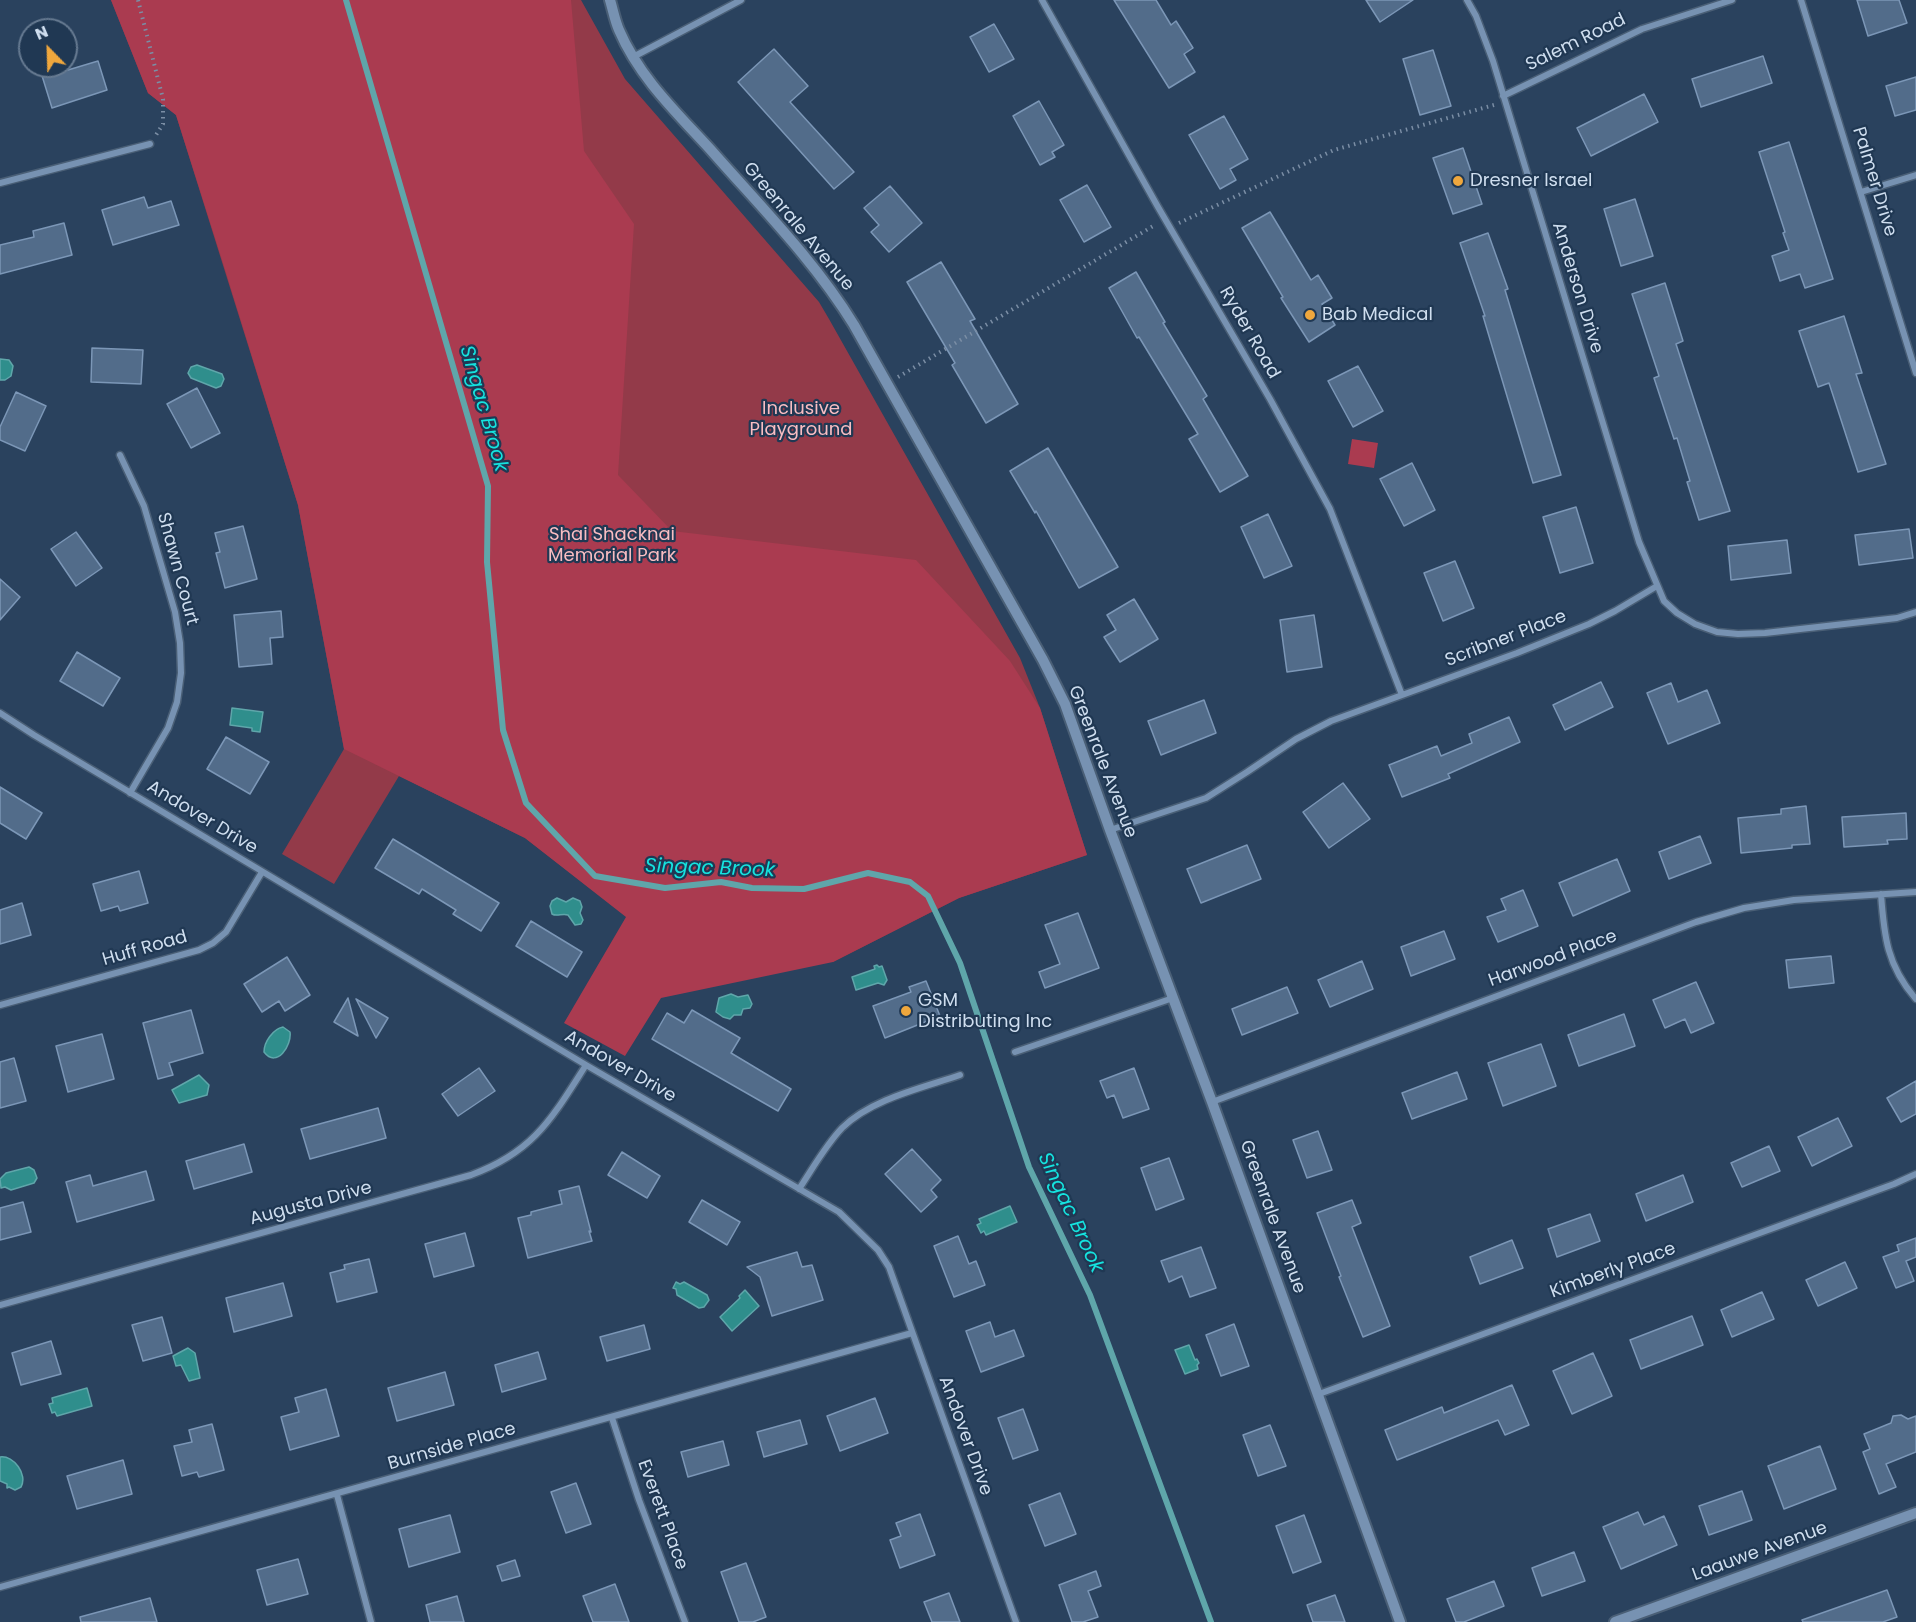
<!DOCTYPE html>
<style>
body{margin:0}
#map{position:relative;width:1916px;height:1622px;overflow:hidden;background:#2a425e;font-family:Poppins,sans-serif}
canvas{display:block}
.north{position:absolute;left:18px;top:18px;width:60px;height:60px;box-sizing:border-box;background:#203853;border:2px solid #667a91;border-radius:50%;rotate:337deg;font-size:16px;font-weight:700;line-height:24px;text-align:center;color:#cfdeef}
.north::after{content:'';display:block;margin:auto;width:21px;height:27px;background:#efa73d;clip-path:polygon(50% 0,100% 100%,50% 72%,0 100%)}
</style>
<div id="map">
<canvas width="1916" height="1622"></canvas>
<div class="north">N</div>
</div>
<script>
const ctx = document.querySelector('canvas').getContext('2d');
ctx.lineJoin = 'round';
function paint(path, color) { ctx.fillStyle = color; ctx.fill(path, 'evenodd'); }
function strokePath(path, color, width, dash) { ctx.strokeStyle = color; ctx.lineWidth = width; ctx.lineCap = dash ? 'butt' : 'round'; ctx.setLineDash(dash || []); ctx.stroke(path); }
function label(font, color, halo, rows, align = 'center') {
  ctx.font = font + ' Poppins,sans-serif'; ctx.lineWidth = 4.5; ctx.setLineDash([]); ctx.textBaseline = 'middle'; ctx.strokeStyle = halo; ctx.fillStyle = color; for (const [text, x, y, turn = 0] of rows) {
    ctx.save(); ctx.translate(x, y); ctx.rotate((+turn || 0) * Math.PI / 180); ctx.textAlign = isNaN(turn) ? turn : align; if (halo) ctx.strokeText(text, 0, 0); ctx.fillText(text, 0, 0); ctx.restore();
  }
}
paint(new Path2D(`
 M111,0H581L625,79L819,302L829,319L1020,658L1040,708L1087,855L959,898L833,962L627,917L525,838L399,776L334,884L282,854L344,749L298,505L176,115L148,93Z`), '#933a49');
paint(new Path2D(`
 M111,0H571L584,151L634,224L618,475L672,531L916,560L1010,661L1040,708L1087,855L959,898L833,962L661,998L625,1056L564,1023L626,917L525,838L344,749L298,505L223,263L176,115L148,93Z
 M1352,439L1378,443L1374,468L1348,464Z`), '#aa3b50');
const water = new Path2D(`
 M0,359L9,360L13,366L11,376L5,380H0Z
 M197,365L222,374L224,379L221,386L216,388L191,378L188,373L191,367Z
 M232,708L263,712L260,732L252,731V728L230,725Z
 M557,898L566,902L573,898L580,901L582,907L580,913L583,920L581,924L575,925L568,915C562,913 557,917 552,914L550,906L552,901Z
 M877,965L879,967L882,966L887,980L884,985L878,983L856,990L852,977L875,969L874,966Z
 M731,994L738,997L748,995L752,1004L750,1008L743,1009L741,1015H734L730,1019L723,1017L716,1012L719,998Z
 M283,1027L290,1032C292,1045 277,1069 264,1052C264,1042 273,1029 283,1027Z
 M199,1075L209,1085L207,1095L179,1103L172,1090Z
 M29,1167L34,1170L37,1178L34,1183L11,1190L5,1187L1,1188L0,1179L6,1173Z
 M1010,1206L1017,1222L986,1235L984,1231L981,1233L977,1225L981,1223L979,1219Z
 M676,1282L680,1284L684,1282L707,1295L709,1300L704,1307L699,1308L677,1295L676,1289L673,1288Z
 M745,1290L759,1306L732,1331L720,1317L740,1298L739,1296Z
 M1189,1345L1195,1360L1197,1359L1199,1363L1197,1365L1198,1369L1185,1374L1175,1350Z
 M188,1348L195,1353L200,1378L189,1381L181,1365L176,1366L173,1356Z
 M87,1388L92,1406L57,1416L55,1412L52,1413L49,1404L53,1403L52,1398Z
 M0,1457C14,1455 28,1475 21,1487L15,1490L9,1487L7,1488V1484L0,1481Z`);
paint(water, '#2f8e8c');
strokePath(water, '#5fa6aa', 1.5);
strokePath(new Path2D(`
 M346,0L488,486L487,562L503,730L526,803L595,876L665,888L721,882L752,888L804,889L868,873L910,882L928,896L960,963L1029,1167L1090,1295L1211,1622`), '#5fa6aa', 6);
const building = new Path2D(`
 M1114,0H1156L1171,25L1176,21L1193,48L1184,54L1195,72L1169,88Z
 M1366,0H1413L1380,22Z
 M1857,0H1899L1907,23L1868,36Z
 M994,24L1014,59L989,72L970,37Z
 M774,49L808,86L790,102L854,172L834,189L738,82Z
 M1433,50L1451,106L1420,115L1403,59Z
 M1763,56L1772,83L1701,107L1692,79Z
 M98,61L107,90L52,108L39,66H66L68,70Z
 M1916,77V110L1895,116L1886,86Z
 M1644,94L1658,122L1591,156L1577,128Z
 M1039,101L1064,145L1052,152L1055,157L1040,165L1013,116Z
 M1224,116L1248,159L1230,169L1236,180L1220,189L1189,135Z
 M1789,142L1833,279L1805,288L1800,274L1780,281L1772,256L1789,250L1783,233L1785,232L1759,152Z
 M1463,148L1482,204L1453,214L1433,158Z
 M1087,185L1111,227L1084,242L1060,200Z
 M890,186L922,223L889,252L871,232L879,225L864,208Z
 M144,197L148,208L171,201L179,225L113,245L102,210Z
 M1635,199L1653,256L1621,266L1604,209Z
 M1270,212L1311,280L1318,275L1332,298L1322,304L1335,325L1309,342L1281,298L1283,297L1242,228Z
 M64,223L72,255L0,274V245L34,237L33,231Z
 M1488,233L1508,289L1505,290L1561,475L1533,483L1483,316H1485L1460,243Z
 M941,262L975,319L970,321L1018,404L986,423L952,365L955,363L907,282Z
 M1136,272L1165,322L1163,323L1207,396L1203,399L1248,476L1220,492L1189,439L1198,434L1139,337L1137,338L1109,288Z
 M1665,283L1683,341L1676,344L1730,511L1699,520L1687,482L1690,481L1677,438L1674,439L1654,378L1659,376L1632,294Z
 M1844,316L1862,373L1856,374L1886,464L1858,472L1829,383L1818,387L1799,331Z
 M92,348L143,350L141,384L91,382Z
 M1358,366L1383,411L1353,427L1328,381Z
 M197,388L220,433L191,448L167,404Z
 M16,392L46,406L25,451L0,440V427Z
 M1048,448L1118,567L1079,588L1036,511L1035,513L1010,471Z
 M1412,463L1435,510L1404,526L1380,479Z
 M1576,507L1593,563L1560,573L1543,517Z
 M1268,514L1292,566L1264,578L1241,527Z
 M243,526L257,579L225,588L216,553L220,552L215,533Z
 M1909,529L1913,558L1859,565L1855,535Z
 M76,532L102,568L76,586L51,549Z
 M1787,540L1791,573L1731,580L1728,546Z
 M1455,561L1474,608L1443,621L1424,573Z
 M0,579L20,597L0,620Z
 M1134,599L1158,639L1120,662L1104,637L1116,630L1107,615Z
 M281,611L283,637L270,638L272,664L239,667L234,615Z
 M1314,615L1322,667L1287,672L1280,620Z
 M77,652L120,678L103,706L60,681Z
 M1601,682L1613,707L1565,730L1553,705Z
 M1671,683L1678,702L1707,690L1720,723L1668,744L1647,693Z
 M1204,700L1216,733L1161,755L1148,721Z
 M1509,717L1520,742L1448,774L1450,778L1402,797L1389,765L1437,746L1441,756L1472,743L1469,734Z
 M226,737L269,762L250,794L207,769Z
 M1343,783L1370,819L1329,848L1303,812Z
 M0,787L42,813L26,839L0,823Z
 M1806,806L1810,844L1792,845V848L1741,853L1738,818L1781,814V809Z
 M1906,813L1907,839L1887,840L1888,844L1844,847L1842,817Z
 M1700,836L1711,863L1669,879L1659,852Z
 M393,839L499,903L481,931L453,914L456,910L422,889L419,894L375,868Z
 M1247,845L1261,879L1201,903L1187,869Z
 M1617,859L1630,891L1573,916L1559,883Z
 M139,871L148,903L120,911L118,906L101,911L93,884Z
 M1523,890L1538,926L1498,942L1487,917L1506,910L1501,899Z
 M22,903L31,935L0,944V910Z
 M1078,913L1099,968L1045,988L1039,972L1060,964L1045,925Z
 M531,921L582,952L567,977L516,946Z
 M1444,931L1455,959L1411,976L1401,947Z
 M1831,956L1834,983L1789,988L1786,960Z
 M287,957L310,995L285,1011L279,1001L262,1012L244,984Z
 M1362,961L1373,989L1330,1007L1318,980Z
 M926,981L940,1016L885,1038L873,1006L911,992L909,987Z
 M1696,982L1714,1023L1691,1033L1685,1019L1665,1028L1653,1000Z
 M1287,987L1298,1013L1242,1035L1232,1009Z
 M348,998L358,1036L334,1022Z
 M356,999L388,1018L376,1038Z
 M191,1010L203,1053L169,1063L173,1075L158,1079L143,1023Z
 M692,1010L740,1038L731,1053L791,1089L778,1111L652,1039L667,1013L684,1023Z
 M1624,1014L1635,1046L1579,1066L1568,1035Z
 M102,1034L114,1079L68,1092L56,1046Z
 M1541,1044L1556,1086L1503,1106L1488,1063Z
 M14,1058L26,1101L0,1108V1062Z
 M479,1068L495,1091L458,1116L442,1094Z
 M1134,1068L1149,1109L1123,1118L1114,1095L1107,1098L1100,1081Z
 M1457,1072L1467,1099L1412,1119L1402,1093Z
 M1916,1081V1114L1901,1122L1887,1098Z
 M378,1108L386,1138L310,1159L301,1129Z
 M1838,1118L1852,1146L1812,1166L1798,1137Z
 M1318,1131L1332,1170L1307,1178L1293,1140Z
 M244,1144L252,1172L194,1189L186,1161Z
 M1769,1146L1780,1171L1742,1187L1731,1163Z
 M912,1149L941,1180L931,1190L937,1197L921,1212L885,1174Z
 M622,1152L660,1176L647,1198L608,1175Z
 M1169,1158L1184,1199L1156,1210L1141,1168Z
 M146,1171L154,1200L77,1222L66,1182L90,1175L93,1186Z
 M1683,1175L1693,1202L1646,1221L1636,1194Z
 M579,1186L591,1232L589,1231L592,1241L528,1258L518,1218L531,1215V1212L562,1204L559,1191Z
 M702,1200L740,1222L727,1245L689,1222Z
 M1352,1200L1361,1223L1352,1227L1390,1326L1363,1337L1339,1277L1341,1276L1317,1213Z
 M23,1202L31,1232L0,1240V1208Z
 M1590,1214L1600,1241L1557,1257L1548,1229Z
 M465,1233L474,1266L434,1277L425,1244Z
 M958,1236L969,1264L976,1261L985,1285L954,1297L934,1246Z
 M1916,1238V1257L1906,1261L1914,1281L1896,1288L1883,1257L1899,1251L1897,1245Z
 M1512,1240L1523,1268L1480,1284L1470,1257Z
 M1201,1247L1216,1288L1190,1297L1182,1276L1169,1282L1161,1261Z
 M797,1252L802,1267L812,1265L823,1300L772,1316L760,1277L747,1267Z
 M369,1259L377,1292L337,1302L330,1273L345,1269L344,1265Z
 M1845,1262L1857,1288L1818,1306L1806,1280Z
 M283,1283L292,1316L234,1332L226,1298Z
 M1762,1292L1774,1319L1732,1337L1721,1310Z
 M1692,1316L1703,1345L1641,1369L1630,1340Z
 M162,1317L172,1353L143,1361L132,1325Z
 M990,1322L995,1337L1014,1330L1024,1356L981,1372L966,1331Z
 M1234,1324L1249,1366L1221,1376L1206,1335Z
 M644,1325L650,1349L607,1361L600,1337Z
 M51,1341L61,1374L21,1385L12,1353Z
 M538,1352L546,1379L502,1392L495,1365Z
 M1593,1353L1612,1396L1572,1414L1553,1371Z
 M445,1372L454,1405L397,1421L388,1388Z
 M1512,1385L1529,1425L1505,1435L1498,1420L1397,1460L1385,1430L1442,1407L1444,1413Z
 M326,1389L339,1436L290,1450L281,1417L299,1412L295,1398Z
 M875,1398L888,1433L840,1451L827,1416Z
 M1023,1409L1038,1450L1013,1459L998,1418Z
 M1901,1415L1908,1419L1916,1416V1452L1886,1464L1896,1487L1879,1494L1863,1452L1870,1449L1864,1434L1891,1423L1893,1416Z
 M800,1420L807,1444L764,1457L757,1432Z
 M212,1424L224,1470L199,1477L197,1472L182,1476L174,1446L192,1442L189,1430Z
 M1270,1425L1286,1466L1258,1476L1243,1435Z
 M723,1441L729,1465L688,1477L681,1452Z
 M1820,1446L1836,1489L1784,1509L1768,1466Z
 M123,1460L132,1494L77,1509L67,1476Z
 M576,1483L591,1524L566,1533L551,1492Z
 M1742,1491L1752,1520L1709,1535L1699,1506Z
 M1060,1493L1076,1534L1045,1546L1029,1505Z
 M1638,1512L1644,1525L1664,1516L1677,1545L1621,1569L1603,1527Z
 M920,1514L935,1555L900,1568L890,1540L901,1536L896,1523Z
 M450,1515L460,1552L409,1567L399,1529Z
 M1304,1515L1321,1562L1293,1573L1276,1526Z
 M1574,1552L1585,1581L1542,1596L1532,1568Z
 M298,1559L308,1594L267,1605L257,1570Z
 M515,1560L520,1576L502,1581L497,1566Z
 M746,1563L766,1617L753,1622H739L721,1572Z
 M1096,1571L1101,1586L1088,1591L1098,1617L1083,1622H1072L1059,1585Z
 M1494,1581L1504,1606L1464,1622H1456L1447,1599Z
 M615,1584L629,1622H593L583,1596Z
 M1887,1590L1897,1617L1883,1622H1803L1802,1620Z
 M949,1593L960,1622H932L924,1602Z
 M1335,1595L1345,1622H1313L1307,1605Z
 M457,1596L464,1622H430L426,1605Z
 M150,1598L157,1622H81L80,1617Z`);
paint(building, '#526c8a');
strokePath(building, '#7c97b7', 1.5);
const minor = new Path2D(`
 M1042,0L1158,207L1270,399L1330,509L1402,695
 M1467,0L1476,16L1493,61L1639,542L1664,601L1677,613L1695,624L1717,632L1738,634L1765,633L1897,618L1916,612
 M1801,0L1916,373
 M633,57L741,0
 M1503,96L1642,29L1732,0
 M0,183L150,144
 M1861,192L1916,175
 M120,455L144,506L175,612L180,643L181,673L177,702L168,728L130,793
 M0,713L34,735L586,1065L839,1212L878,1250L889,1267L1016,1622
 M1110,830L1206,798L1247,772L1296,739L1331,721L1517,653L1589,624L1615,611L1657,586
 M1881,894C1884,936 1887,966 1916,999
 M0,1005L199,950L213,943L226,932L262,872
 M1015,1052L1173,998
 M1212,1102L1696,922L1744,908L1794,900L1916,892
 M799,1189C813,1168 825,1146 842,1128C871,1099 922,1088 960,1075
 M0,1305L471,1175C534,1152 552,1118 586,1065
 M1319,1394L1894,1184L1916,1174
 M612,1418L639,1500L685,1622
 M337,1495L371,1622
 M0,1587L912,1333`);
const tertiary = new Path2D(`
 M610,0C613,10 615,21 619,30C639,77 677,113 710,149C760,206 814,260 854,325L1043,660L1065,704L1110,830L1212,1102L1400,1622
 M1615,1622L1916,1513`);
strokePath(minor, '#4a5f76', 9);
strokePath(tertiary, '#4a5f76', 14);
strokePath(new Path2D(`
 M138,0L163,99V124L156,135
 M1179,223L1334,150L1494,105
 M898,377L1155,225`), '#7b8ea5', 4, [1.5, 4.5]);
strokePath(minor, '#7792b2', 6);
strokePath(tertiary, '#7792b2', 10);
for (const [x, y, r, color] of [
 [1458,181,6,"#efa73d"],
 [1310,315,6,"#efa73d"],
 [906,1011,6,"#efa73d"]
]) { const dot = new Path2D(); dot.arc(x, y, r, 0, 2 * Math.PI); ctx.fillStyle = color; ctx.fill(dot); strokePath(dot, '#203853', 2); }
label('18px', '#cfdeef', '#203853', [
 ["Salem Road",1576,43,-26],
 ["Palmer Drive",1874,182,73],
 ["Greenrale Avenue",798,227,50],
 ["Anderson Drive",1577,288,73],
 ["Ryder Road",1249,333,60],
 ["Shawn Court",177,569,75],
 ["Scribner Place",1506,639,-21],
 ["Greenrale Avenue",1102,762,69],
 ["Andover Drive",202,818,31],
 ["Huff Road",145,949,-16],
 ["Harwood Place",1553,959,-20],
 ["Andover Drive",620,1067,30],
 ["Augusta Drive",311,1204,-15],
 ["Greenrale Avenue",1272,1217,70],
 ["Kimberly Place",1613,1271,-20],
 ["Andover Drive",965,1436,70],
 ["Burnside Place",452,1447,-16],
 ["Everett Place",662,1515,70],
 ["Laauwe Avenue",1760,1552,-20]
]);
label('18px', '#cfdeef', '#203853', [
 ["Dresner Israel",1470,181],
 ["Bab Medical",1322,315],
 ["GSM",918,1001],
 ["Distributing Inc",918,1022]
], 'left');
label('18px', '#f9bdc2', '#203853', [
 ["Inclusive",801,409],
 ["Playground",801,430],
 ["Shai Shacknai",612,535],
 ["Memorial Park",612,556]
]);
label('italic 20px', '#15e3df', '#203853', [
 ["Singac Brook",483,409,74],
 ["Singac Brook",710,869,2],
 ["Singac Brook",1070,1213,65]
]);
</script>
